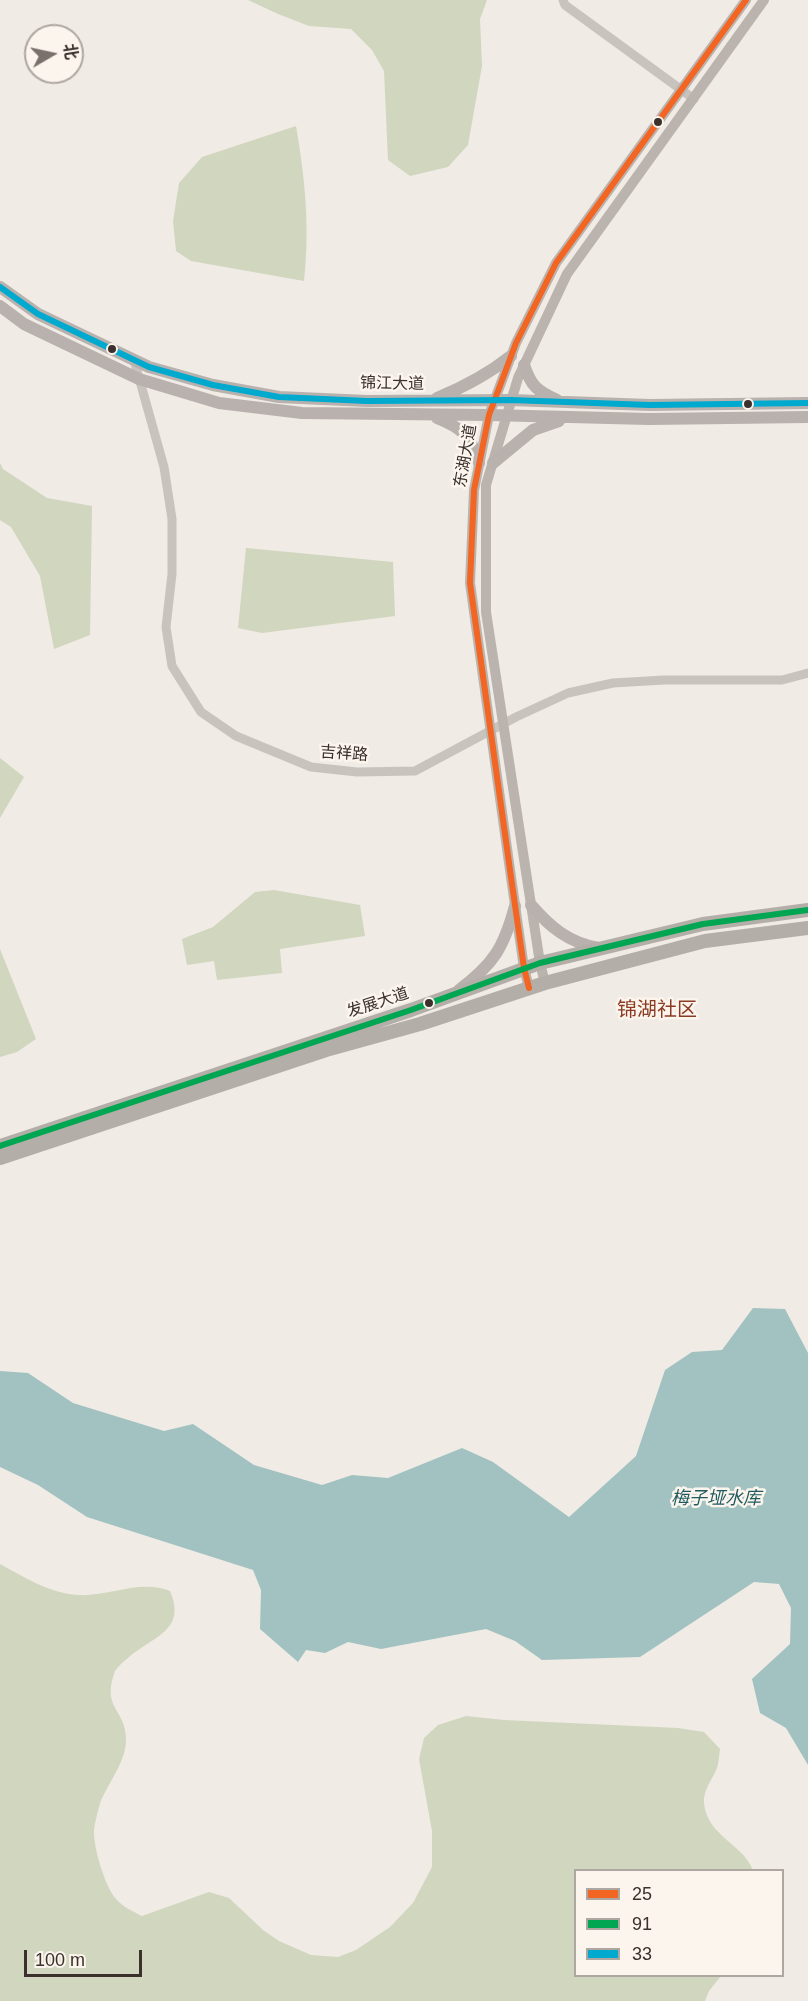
<!DOCTYPE html>
<meta charset="utf-8">
<style>
body{margin:0}
#map{position:relative;width:808px;height:2001px;overflow:hidden;background:#f0ebe5;font-family:Arial,"Noto Sans SC",sans-serif}
canvas{display:block}
.legend{position:absolute;left:574px;top:1869px;width:210px;height:108px;box-sizing:border-box;background:#fbf5ee;border:2px solid #aea6a0;margin:0;padding:8px 10px;list-style:none;font-size:18px;color:#3b302b}
.legend li{display:flex;align-items:center;gap:12px;height:30px}
.legend b{width:30px;border:2px solid #aea6a0}
.north{position:absolute;left:24px;top:24px;width:60px;height:60px;box-sizing:border-box;background:#fbf5ee;border:2px solid #aea6a0;border-radius:50%;rotate:81deg;font-size:16px;font-weight:700;line-height:24px;text-align:center;color:#3b302b}
.north::after{content:'';display:block;margin:auto;width:21px;height:27px;background:#7a716c;clip-path:polygon(50% 0,100% 100%,50% 72%,0 100%)}
.scale{position:absolute;left:24px;top:1950px;width:118px;height:27px;box-sizing:border-box;border:3px solid #3b302b;border-top:0;padding-left:8px;font-size:18px;line-height:21px;white-space:nowrap;color:#3b302b;-webkit-text-stroke:4px #fbf5ee;paint-order:stroke}
</style>
<div id="map">
<canvas width="808" height="2001"></canvas>
<ul class="legend">
<li><b style="height:8px;background:#f26522"></b>25</li>
<li><b style="height:8px;background:#00a651"></b>91</li>
<li><b style="height:8px;background:#00a9ce"></b>33</li>
</ul>
<div class="north">北</div>
<div class="scale">100 m</div>
</div>
<script>
const ctx = document.querySelector('canvas').getContext('2d');
ctx.lineJoin = 'round';
function paint(path, color) { ctx.fillStyle = color; ctx.fill(path, 'evenodd'); }
function strokePath(path, color, width, dash) { ctx.strokeStyle = color; ctx.lineWidth = width; ctx.lineCap = dash ? 'butt' : 'round'; ctx.setLineDash(dash || []); ctx.stroke(path); }
function label(font, color, halo, rows, align = 'center') {
  ctx.font = font + ' Arial,"Noto Sans SC",sans-serif'; ctx.lineWidth = 5; ctx.setLineDash([]); ctx.textBaseline = 'middle'; ctx.strokeStyle = halo; ctx.fillStyle = color; for (const [text, x, y, turn = 0] of rows) {
    ctx.save(); ctx.translate(x, y); ctx.rotate((+turn || 0) * Math.PI / 180); ctx.textAlign = isNaN(turn) ? turn : align; if (halo) ctx.strokeText(text, 0, 0); ctx.fillText(text, 0, 0); ctx.restore();
  }
}
paint(new Path2D(`
 M248,0H487L480,19L482,66L468,145L448,167L410,176L388,160L384,71L372,50L351,29L309,26L278,14Z
 M296,126C305,178 310,227 304,281L191,261L176,251L173,221L179,183L202,157Z
 M0,463L3,469L47,498L92,506L90,635L54,649L40,576L11,527L0,520Z
 M246,548L393,562L395,616L262,633L238,628Z
 M0,758L24,777L0,818Z
 M274,890L360,905L365,936L280,949L282,973L217,980L214,961L187,965L182,939L213,927L255,892Z
 M0,949L36,1039L17,1052L0,1057Z
 M0,1564C24,1577 49,1593 78,1595C108,1597 140,1579 170,1591C187,1631 153,1636 128,1658C123,1662 118,1666 115,1671C101,1710 126,1708 126,1740C126,1762 108,1783 100,1803C98,1811 95,1822 94,1830C93,1846 105,1887 116,1899C123,1907 132,1911 142,1916L209,1892L229,1898L263,1930L279,1941L311,1955L338,1957L356,1950L390,1927L413,1903L432,1867V1831L419,1759L424,1738L438,1725L466,1716L504,1720L678,1728L704,1732L720,1749C719,1755 719,1762 717,1768C712,1780 703,1790 704,1803C707,1836 742,1843 753,1870H576V1976H721L709,1991L705,2001H0Z`), '#d1d6bf');
paint(new Path2D(`
 M753,1308L785,1309L808,1353V1765L786,1728L760,1713L752,1679L790,1644L791,1608L779,1584L754,1582L640,1657L542,1660L515,1641L486,1629L381,1649L348,1642L325,1653L306,1650L298,1662L260,1629L261,1590L253,1570L87,1517L38,1485L0,1467V1371L28,1373L73,1403L164,1431L193,1424L254,1465L322,1485L352,1475L388,1478L462,1448L493,1462L569,1517L636,1456L665,1370L692,1352L722,1350Z`), '#a1c2c1');
strokePath(new Path2D(`
 M563,0L565,5L694,99
 M134,360L164,467L172,519V574L166,627L172,666L201,712L236,736L311,767L357,772L415,771L516,717L568,693L613,683L664,680H782L808,673`), '#c9c3be', 9);
strokePath(new Path2D(`
 M545,983L540,963L486,612V485L518,378L567,274L764,0
 M529,988L524,968L511,877L470,583L474,490L489,415L516,343L556,263L746,0`), '#bab3ae', 10);
strokePath(new Path2D(`
 M0,287L38,314L149,367L213,385L279,397L367,401L511,400L650,405L808,403
 M0,306L24,324L139,379L219,403L302,413L489,415L649,419L808,417
 M524,365C531,386 537,391 557,400
 M437,398C464,387 487,375 511,356
 M437,418C462,428 471,436 479,463
 M493,463L533,430L559,421
 M531,905C550,927 569,943 599,948
 M459,990C494,964 504,947 515,906`), '#b8b1ad', 12);
strokePath(new Path2D(`
 M0,1146L411,1010L540,963L703,924L808,910
 M0,1158L326,1050L420,1024L545,983L705,941L808,928`), '#b4aea8', 14);
strokePath(new Path2D(`
 M529,988L524,968L511,877L470,583L474,490L489,415L516,343L556,263L746,0`), '#f26522', 6);
strokePath(new Path2D(`
 M0,1146L411,1010L540,963L703,924L808,910`), '#00a651', 6);
strokePath(new Path2D(`
 M0,287L38,314L149,367L213,385L279,397L367,401L511,400L650,405L808,403`), '#00a9ce', 6);
for (const [x, y, r, color] of [
 [658,122,5,"#3b302b"],
 [112,349,5,"#3b302b"],
 [748,404,5,"#3b302b"],
 [429,1003,5,"#3b302b"]
]) { const dot = new Path2D(); dot.arc(x, y, r, 0, 2 * Math.PI); ctx.fillStyle = color; ctx.fill(dot); strokePath(dot, '#fbf5ee', 2); }
label('16px', '#3b302b', '#fbf5ee', [
 ["锦江大道",392,384,1],
 ["东湖大道",466,456,-80],
 ["吉祥路",344,754,4],
 ["发展大道",378,1003,-18]
]);
label('italic 18px', '#1f5a5e', '#fbf5ee', [
 ["梅子垭水库",716,1499]
]);
label('20px', '#8c3b22', '#fbf5ee', [
 ["锦湖社区",657,1010]
]);
</script>
